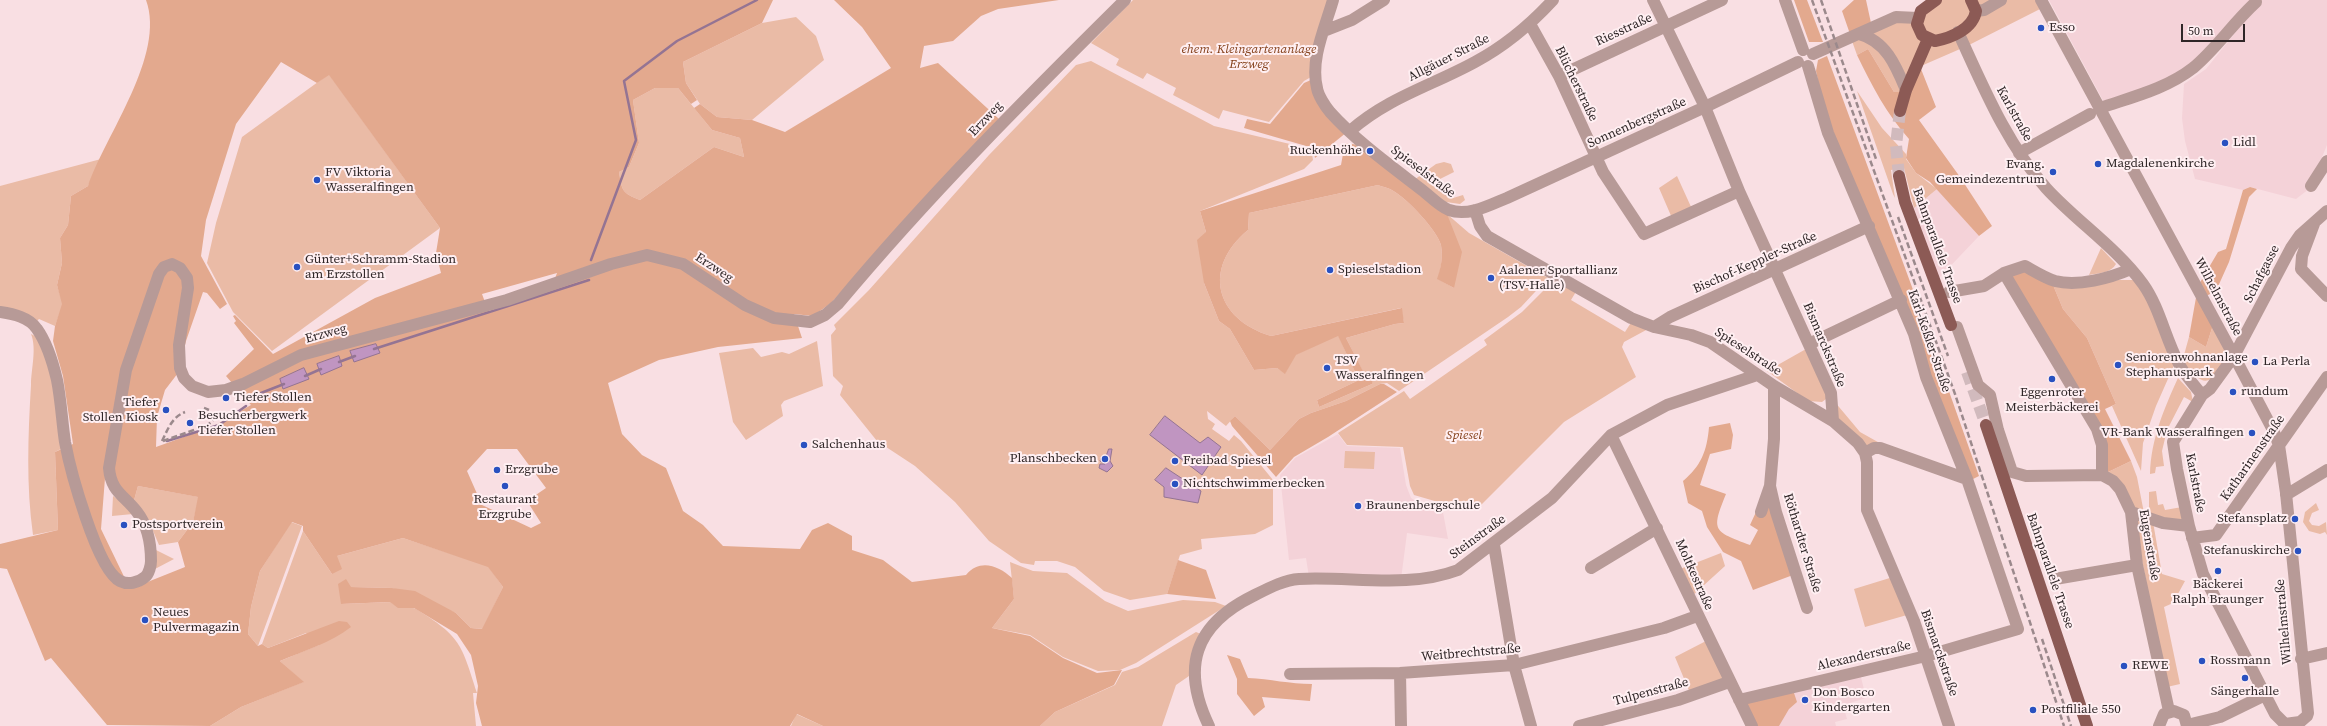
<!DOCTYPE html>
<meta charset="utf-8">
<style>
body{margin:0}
#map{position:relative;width:2327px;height:726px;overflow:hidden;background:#f9dfe3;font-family:"Source Serif 4",serif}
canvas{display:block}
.scale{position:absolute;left:2181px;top:24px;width:64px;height:18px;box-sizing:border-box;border:2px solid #2f2627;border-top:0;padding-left:5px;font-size:12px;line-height:14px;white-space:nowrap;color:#2f2627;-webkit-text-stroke:3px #ffeff2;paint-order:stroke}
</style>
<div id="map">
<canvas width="2327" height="726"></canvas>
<div class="scale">50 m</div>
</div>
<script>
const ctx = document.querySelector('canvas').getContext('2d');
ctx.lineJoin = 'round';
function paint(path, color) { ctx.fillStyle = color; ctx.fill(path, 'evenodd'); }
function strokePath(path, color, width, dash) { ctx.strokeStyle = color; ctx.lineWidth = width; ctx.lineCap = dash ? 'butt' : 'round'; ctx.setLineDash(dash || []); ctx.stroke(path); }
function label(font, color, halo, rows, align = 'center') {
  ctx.font = font + ' "Source Serif 4",serif'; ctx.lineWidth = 4; ctx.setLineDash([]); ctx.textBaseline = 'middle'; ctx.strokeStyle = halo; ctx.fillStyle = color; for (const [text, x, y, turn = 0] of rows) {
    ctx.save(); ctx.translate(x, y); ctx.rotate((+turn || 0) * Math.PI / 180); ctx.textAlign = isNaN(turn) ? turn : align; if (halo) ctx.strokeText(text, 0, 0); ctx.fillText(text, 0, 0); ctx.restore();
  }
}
paint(new Path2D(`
 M2049,0H2327V145L2309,189L2296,199L2250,187L2243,190L2195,179L2185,141L2182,118L2184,84L2206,69L2247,18L2171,80L2105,104Z
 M1937,189L1979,236L1939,278L1914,208Z
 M1338,434L1347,446L1400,448L1406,485L1411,498L1422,505L1442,507L1448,539L1407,533L1401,579L1309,577L1306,558L1289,560L1280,475L1295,458Z
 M1860,673L1866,698L1843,705L1847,719L1835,722L1836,726H1756L1744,702Z`), '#f4d2d8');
paint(new Path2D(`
 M1133,0H1332L1311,77L1304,81L1269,122L1223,110L1219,119L1173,95L1176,88L1147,73L1143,79L1116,65L1119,59L1091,43Z
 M1940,0H2039L2044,7L1967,46L1921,66L1903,93L1894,92L1868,49L1857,55L1852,41L1896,18L1920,20Z
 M796,17L816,36L824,60L752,120L717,117L700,104L686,83L683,62L762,23Z
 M1091,61L1214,126L1311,149L1313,160L1304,169L1200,211L1206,232L1204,283L1219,321L1230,329L1254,370L1277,368L1285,373L1295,355L1338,335L1359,380L1317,400L1319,407L1372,384V375L1366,378L1346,338L1395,324L1404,323L1401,308L1271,336C1215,319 1202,268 1248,230L1249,213L1378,185C1383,187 1390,188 1395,192C1408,200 1437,230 1441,245C1443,257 1441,268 1438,279L1454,288L1447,214L1469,233L1548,278L1521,307L1508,317L1399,391L1387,383L1380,384L1346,401L1311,413L1299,419L1270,450L1235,416L1226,426L1207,411L1208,419L1215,424L1212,429L1229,441L1234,435L1241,441L1273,480V525L1255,534L1201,539L1202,549L1180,555L1167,594L1130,600L1104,591L1075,567L1057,561H1035L1034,565L1021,563L989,541L955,502L915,466L877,441L840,395L843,386L833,376L831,335L836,329L834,325L869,290L989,155L1076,65Z
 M329,74L440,228L272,351L233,312L207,263L216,223L242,137Z
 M655,88H678L712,130L740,138L744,157L714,147L640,200C622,193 622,191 619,172L629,167L639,143L633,100Z
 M1857,91L1882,128L1906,154V159L1916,173L1937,189L1914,208L1904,168L1891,170L1895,198L1893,194Z
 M101,159L88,186L71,196L68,225L60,238L62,263L57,285L63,304L55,326L39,319L36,322L0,308V186Z
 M1444,162L1451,164L1454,172L1436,181L1453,198L1463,195L1465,200L1460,204L1446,202L1414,180L1436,164Z
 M1677,176L1692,209L1672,218L1659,188Z
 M2101,248L2116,264C2111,273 2099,273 2089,275Z
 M1556,278L1577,290L1571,300L1625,332L1632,321L1648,329L1624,342L1622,347L1636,377L1564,422L1476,510L1445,504L1414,495L1410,486L1403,447L1347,445L1338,433L1404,391L1410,399L1487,345L1484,340L1522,312Z
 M2118,280H2134L2140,285L2175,363L2156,406L2143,443L2141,471L2112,406L2116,404L2087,338L2063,309L2053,285Z
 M2213,325L2231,355C2209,383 2208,392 2182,362L2189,337L2206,347Z
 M31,334L37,337C54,371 57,411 63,448L55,452L58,530L33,535C26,486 28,435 31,385C31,369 37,349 31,334Z
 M817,341L823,386L784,401L781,405L783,416L746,440L733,422L719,353L753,348L761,357L782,352L789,354Z
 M1806,349L1826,393V399L1822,402L1808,401L1767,371Z
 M2178,378L2191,392L2193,402L2184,397L2167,430L2162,451L2164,466L2156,467L2155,473L2150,474C2151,439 2164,409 2178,378Z
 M1834,401L1860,432L1885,446L1865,451L1837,419Z
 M1345,451L1375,452L1374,469L1344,468Z
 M2131,461L2137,477L2144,513L2132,510L2106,473Z
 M138,486L199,497L193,522L178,542L159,545L148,519L133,504Z
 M2156,491L2158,505L2163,504L2165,510L2182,507L2186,524L2149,516V492Z
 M113,496L126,505L133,514L112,516Z
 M2316,503L2319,510L2312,513L2309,521L2312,525L2319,526L2326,522L2327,535L2325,532L2320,534L2309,531L2303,522L2305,512Z
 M2133,515L2153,522L2162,574L2185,581L2173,603L2164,607L2180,684L2167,687Z
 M291,522L302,526L258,646L248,634L251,607L260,571Z
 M303,531L332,574L337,556L403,538L488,566L503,587L483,629L471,628L456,613L392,588L350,587L341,604L391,602C402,612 407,604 416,609C461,637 461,643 477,693H473L476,726H210L241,707L303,682L280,661L319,645L306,633L268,648L262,644Z
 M154,549L174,559L155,569Z
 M1721,553L1725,566L1692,596L1680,569Z
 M1010,562L1033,571L1067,573L1105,601L1128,611L1183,600L1215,602L1226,606L1136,663L1120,670L1098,671L1063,657L1030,635L992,628L1014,599Z
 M1893,577L1907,615L1865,627L1854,589Z
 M1196,632L1201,634L1194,651L1189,676L1176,685L1162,726H1040L1055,712L1115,685L1122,672L1138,667Z
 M1706,641L1727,681L1690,693L1675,657Z
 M796,714L823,726H791Z`), '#eabba6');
paint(new Path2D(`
 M146,0H773L762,23L683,62L686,83L697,100L691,104L678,88H655L633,100L639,143L629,167L619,172C622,191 622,193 640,200L714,147L744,157L740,138L712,130L694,108L700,104L717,117L752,120L785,132L891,68L862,27L834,0H1059L998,9L981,16L953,41L924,46L920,68L938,63L999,119L831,303L813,316L794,314L802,338L718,347L659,360L608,383L622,434L642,455L666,468L683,511L703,525L723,546L800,549L812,530L828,523L852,536V550L883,560L912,582L966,575C980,558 999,566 1012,578L1014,599L992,628L1030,636L1063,658L1097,673L1122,670L1114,685L1055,712L1040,726H823L797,714L790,726H482L476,703L478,686L471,655L457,634L414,608H398L390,602L341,604L338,584L346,579L351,587L392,588L415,591L456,613L471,628L482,629L503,587L488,567L403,538L337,556L342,569L332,574L303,531V526L292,522L260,571L251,607L248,634L258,646L262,644L268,648L339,621L347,622L351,627C330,643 304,651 280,661L304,682L241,707L210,726L107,725L51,658L45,661L7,569L0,568V544L58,530L55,452L73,444L63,376L53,341L55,326L62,304L57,285L62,263L60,238L68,225L71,196L88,186C106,134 166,55 146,0ZM281,62L317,83L329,75L440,228L436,253L441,273L375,298L273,354L235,315L233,316L236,321L234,323L254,349L226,376L251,405L214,426L156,447L157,417L165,390L178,373L186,341L203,292L207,293L220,309L227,304L201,256L206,220L236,124ZM557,273L551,290L489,313L482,294ZM487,449H517L546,488L527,501L541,523L531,528L482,505L467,471ZM105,478L133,504L138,486L198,497L193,522L178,542L185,567L130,589L101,529Z
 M1794,0H1807L1823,42H1809Z
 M1854,0H1866L1871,23L1850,34L1842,11Z
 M1868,49L1894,92H1903L1921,69L1936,107L1919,120L1960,177L1992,226L1979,236L1930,182L1916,173L1906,158L1909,139C1886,113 1872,86 1857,55Z
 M1827,56L1912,287L1979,476L1969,481L1829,133L1816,71L1818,60Z
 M1311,80L1347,132L1315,158L1313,148L1244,128L1247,119L1270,124L1304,83Z
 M1345,143L1359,145L1447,214L1462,252L1454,288L1437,279C1441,268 1443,257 1441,245C1437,230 1408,200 1395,192C1390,188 1383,187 1378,185L1249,213L1248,230C1202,268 1215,319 1271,336L1402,308L1404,323L1395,324L1346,338L1366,377L1373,375L1372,384L1319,407L1317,400L1359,380L1338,336L1296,355L1285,374L1277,368L1254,370L1230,329L1219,321L1204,283L1197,240L1206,232L1200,211L1341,165Z
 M2250,187L2257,189L2249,197L2229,262L2216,291L2204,297L2198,286L2218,252L2226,249L2243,190Z
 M2026,271L2053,285L2063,309L2087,338L2116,404L2105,409L2131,461L2106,473L2101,426L2011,276Z
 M2197,292L2213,325L2206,347L2189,337Z
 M1380,384H1384L1397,392L1328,437L1294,457L1276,477L1232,426L1230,421L1235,416L1270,450L1299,419L1311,413L1346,401Z
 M1730,423L1733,435L1731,449L1710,454L1700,485L1726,494C1711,531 1713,531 1750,545L1758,530L1750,525L1756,512L1770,496L1793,575L1753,590L1741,561L1723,552L1707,527L1702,511L1688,503L1683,481C1701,466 1707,451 1709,427Z
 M1178,560L1206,570L1216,599L1167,594Z
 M1227,655L1240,659L1248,678C1270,679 1290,684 1312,684L1310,701L1262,697L1265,707L1254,716L1237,694V679Z
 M1793,690L1797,702L1789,709L1779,726H1756L1744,702Z`), '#e3a98e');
const water = new Path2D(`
 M376,344L380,353L354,362L350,351Z
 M339,356L342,366L321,375L317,364Z
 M304,368L309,379L283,389L280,379Z
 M1165,416L1200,443L1208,437L1221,447L1202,475L1150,435Z
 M1109,449H1112L1110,461L1113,466L1107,472L1099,468L1100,464H1105L1100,461L1101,458H1105Z
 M1166,468L1201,491L1198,503L1164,497V487L1155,480Z`);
paint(water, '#c095c1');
strokePath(water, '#947493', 1);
strokePath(new Path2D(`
 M591,260L636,140L624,81L677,41L757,0
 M374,349L589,280
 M339,362L355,356
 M305,376L321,369
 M252,401L261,393L284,384
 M167,441L219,425L246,406`), '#947493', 2.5);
strokePath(new Path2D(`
 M1899,176L1896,145L1900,111
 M1967,372L1986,425`), '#d1babd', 12, [12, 6]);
strokePath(new Path2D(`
 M1333,0C1325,28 1310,59 1317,88C1318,95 1325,106 1330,112C1356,141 1391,166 1422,190C1430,196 1439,206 1449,210C1468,217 1490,205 1507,198L1705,107L1798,62
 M1653,0L1705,107L1739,191L1831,393L1833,421
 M1785,0L1803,50
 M2041,0L2234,356L2273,430L2279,445L2286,493L2308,713L2307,716L2300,722L2285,724L2275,714L2203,574L2189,526L2177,469L2173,442L2202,395
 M1976,11L1984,10L2001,0
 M1530,24L1559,76L1603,172L1644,234L1739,191
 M1324,31L1352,20L1384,0
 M1958,32C1983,86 2006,143 2046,188C2076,221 2116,247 2143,284C2160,308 2165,338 2179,364C2185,375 2194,385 2202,395
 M1859,34C1886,41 1896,66 1906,90
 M1813,54L1896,17L1918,18
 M1559,76L1722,0
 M2100,108C2132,97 2166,89 2193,68C2216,49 2233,23 2256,2
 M1350,131C1389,97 1431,86 1475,62C1505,46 1530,25 1553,0
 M2019,153L2090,114
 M2311,186L2327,161
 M1475,210L1480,226L1487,236L1631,318L1654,327L1691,335L1710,342L1774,386L1833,421L1858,443L1865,453L1867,462V510L1914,621L1949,726
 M2314,224L2302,256L2301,269L2327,296
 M2004,273L2097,429L2102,445V475
 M1949,292L1984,286L2004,273L2025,266C2034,271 2045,278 2055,281C2078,287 2110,278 2131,269
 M0,312C13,314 29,317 37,329C47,343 53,363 57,380C61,400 62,422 65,442C70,469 97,570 120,581C128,585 138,583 145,577C149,574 151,565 151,561C151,543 148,526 137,512C124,495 111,492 109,468L126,370L159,274L164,267L172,264L180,268L187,278L188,288L179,345L180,368L184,378L192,386L208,392L226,390L243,384L301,355L507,300L611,264L647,255L683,264L745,305L774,318L810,322L825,315L838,304C928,196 1026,98 1125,0
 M1654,327L1670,317L1869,226
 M1957,327L1978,385L1990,395L1998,430L2012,472L2026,476L2102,475L2113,481L2120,489L2131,512L2137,565L2169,711
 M1809,344L1901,300
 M2202,395L2210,389L2234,356L2291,248L2300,235L2327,211
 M1611,435L1752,726
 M1865,453L1874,448H1880L1967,479
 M1770,486L1776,512L1807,608
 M2286,495L2327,470
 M1761,512L1770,486L1774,439V386
 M2131,512L2163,523L2189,526
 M2192,538L2216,535L2327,377
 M1494,545L1514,665L1531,726
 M1591,568L1657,528
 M2055,579L2137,565
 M2301,659L2327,653
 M1400,673L1401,726
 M1290,674L1400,673L1514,665L1664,628L1697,616
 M1739,700L1926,656L2018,629L1967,479L1926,377L1914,334L1828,133L1808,66
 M2187,725L2220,717L2265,695
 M1209,726C1181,668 1194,625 1253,596C1267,589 1283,580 1299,579C1351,576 1408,589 1458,570L1552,498L1611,435L1667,405L1757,375
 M1579,726L1678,700L1729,682
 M2159,726L2164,714L2174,711L2184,715L2187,726`), '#b79a97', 12);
strokePath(new Path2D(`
 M1936,0L1921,11L1917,24L1922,35L1935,41C1951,38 1973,29 1976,11L1971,0
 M1900,111L1906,90L1928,39
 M1899,176L1905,202L1951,325
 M1986,425L2087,726`), '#8c5a55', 12);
strokePath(new Path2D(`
 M1812,0L1955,394L2064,726
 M1821,0L1876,159
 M1898,217L1948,356
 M204,408L209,410
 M162,441C168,429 172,417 185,412
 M163,441L208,425L213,420
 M2042,639L2071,726`), '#9b898c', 2.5, [6, 3]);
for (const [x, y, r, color] of [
 [2041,28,4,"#2951c0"],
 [2225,143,4,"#2951c0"],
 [1370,151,4,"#2951c0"],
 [2098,164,4,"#2951c0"],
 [2053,172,4,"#2951c0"],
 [317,180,4,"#2951c0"],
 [297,267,4,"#2951c0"],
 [1330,270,4,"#2951c0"],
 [1491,278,4,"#2951c0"],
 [2255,362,4,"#2951c0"],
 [2118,365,4,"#2951c0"],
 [1327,368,4,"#2951c0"],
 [2052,379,4,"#2951c0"],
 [2233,392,4,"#2951c0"],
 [226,398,4,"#2951c0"],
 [166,410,4,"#2951c0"],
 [190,423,4,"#2951c0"],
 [2252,433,4,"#2951c0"],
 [804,445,4,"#2951c0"],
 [1105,459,4,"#2951c0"],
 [1175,461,4,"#2951c0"],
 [497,470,4,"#2951c0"],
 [1175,484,4,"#2951c0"],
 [505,486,4,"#2951c0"],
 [1358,506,4,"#2951c0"],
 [2295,519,4,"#2951c0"],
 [124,525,4,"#2951c0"],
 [2298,551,4,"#2951c0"],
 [2218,571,4,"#2951c0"],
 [145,620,4,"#2951c0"],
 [2202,661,4,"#2951c0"],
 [2124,666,4,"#2951c0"],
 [2245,678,4,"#2951c0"],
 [1805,700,4,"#2951c0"],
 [2033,710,4,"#2951c0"]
]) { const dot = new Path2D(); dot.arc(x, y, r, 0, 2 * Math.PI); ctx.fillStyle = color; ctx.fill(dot); strokePath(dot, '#ffeff2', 1.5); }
label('13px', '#2f2627', '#ffeff2', [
 ["Esso",2049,28],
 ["Lidl",2233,143],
 ["Ruckenhöhe",1362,151,"right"],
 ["Magdalenenkirche",2106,164],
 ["Evang.",2045,165,"right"],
 ["Gemeindezentrum",2045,180,"right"],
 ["FV Viktoria",325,173],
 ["Wasseralfingen",325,188],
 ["Günter+Schramm-Stadion",305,260],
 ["am Erzstollen",305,275],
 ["Spieselstadion",1338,270],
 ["Aalener Sportallianz",1499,271],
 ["(TSV-Halle)",1499,286],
 ["Seniorenwohnanlage",2126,358],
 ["Stephanuspark",2126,373],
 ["TSV",1335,361],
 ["Wasseralfingen",1335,376],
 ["La Perla",2263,362],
 ["rundum",2241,392],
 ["Eggenroter",2052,393,"center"],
 ["Meisterbäckerei",2052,408,"center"],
 ["Tiefer Stollen",234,398],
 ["Tiefer",158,403,"right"],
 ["Stollen Kiosk",158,418,"right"],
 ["Besucherbergwerk",198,416],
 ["Tiefer Stollen",198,431],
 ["VR-Bank Wasseralfingen",2244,433,"right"],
 ["Salchenhaus",812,445],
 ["Planschbecken",1097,459,"right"],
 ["Freibad Spiesel",1183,461],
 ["Erzgrube",505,470],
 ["Nichtschwimmerbecken",1183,484],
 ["Restaurant",505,500,"center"],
 ["Erzgrube",505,515,"center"],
 ["Braunenbergschule",1366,506],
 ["Stefansplatz",2287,519,"right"],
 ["Postsportverein",132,525],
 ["Stefanuskirche",2290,551,"right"],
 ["Bäckerei",2218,585,"center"],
 ["Ralph Braunger",2218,600,"center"],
 ["Neues",153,613],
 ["Pulvermagazin",153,628],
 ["Rossmann",2210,661],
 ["REWE",2132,666],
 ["Sängerhalle",2245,692,"center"],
 ["Don Bosco",1813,693],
 ["Kindergarten",1813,708],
 ["Postfiliale 550",2041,710]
], 'left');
label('13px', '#2f2627', '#ffeff2', [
 ["Riesstraße",1624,30,-25],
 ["Allgäuer Straße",1449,58,-27],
 ["Blücherstraße",1576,84,64],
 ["Karlstraße",2014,114,61],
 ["Erzweg",986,119,-47],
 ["Sonnenbergstraße",1637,123,-24],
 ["Spieselstraße",1423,172,37],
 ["Bahnparallele Trasse",1937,246,70],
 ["Bischof-Keppler-Straße",1755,263,-24],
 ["Erzweg",714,268,33],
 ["Schafgasse",2262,274,-63],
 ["Wilhelmstraße",2218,297,62],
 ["Erzweg",326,334,-15],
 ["Karl-Keßler-Straße",1929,341,71],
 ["Bismarckstraße",1824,345,67],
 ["Spieselstraße",1748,352,33],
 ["Katharinenstraße",2253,458,-55],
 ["Karlstraße",2195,483,79],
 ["Steinstraße",1478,537,-36],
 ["Röthardter Straße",1802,543,73],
 ["Eugenstraße",2149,545,80],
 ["Bahnparallele Trasse",2050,571,71],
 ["Moltkestraße",1694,575,66],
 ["Wilhelmstraße",2284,622,-95],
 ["Weitbrechtstraße",1471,653,-5],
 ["Bismarckstraße",1939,653,71],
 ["Alexanderstraße",1864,656,-13],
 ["Tulpenstraße",1651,692,-15]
]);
label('italic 13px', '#833e17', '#ffeff2', [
 ["ehem. Kleingartenanlage",1249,50],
 ["Erzweg",1249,65],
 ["Spiesel",1464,436]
]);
</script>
